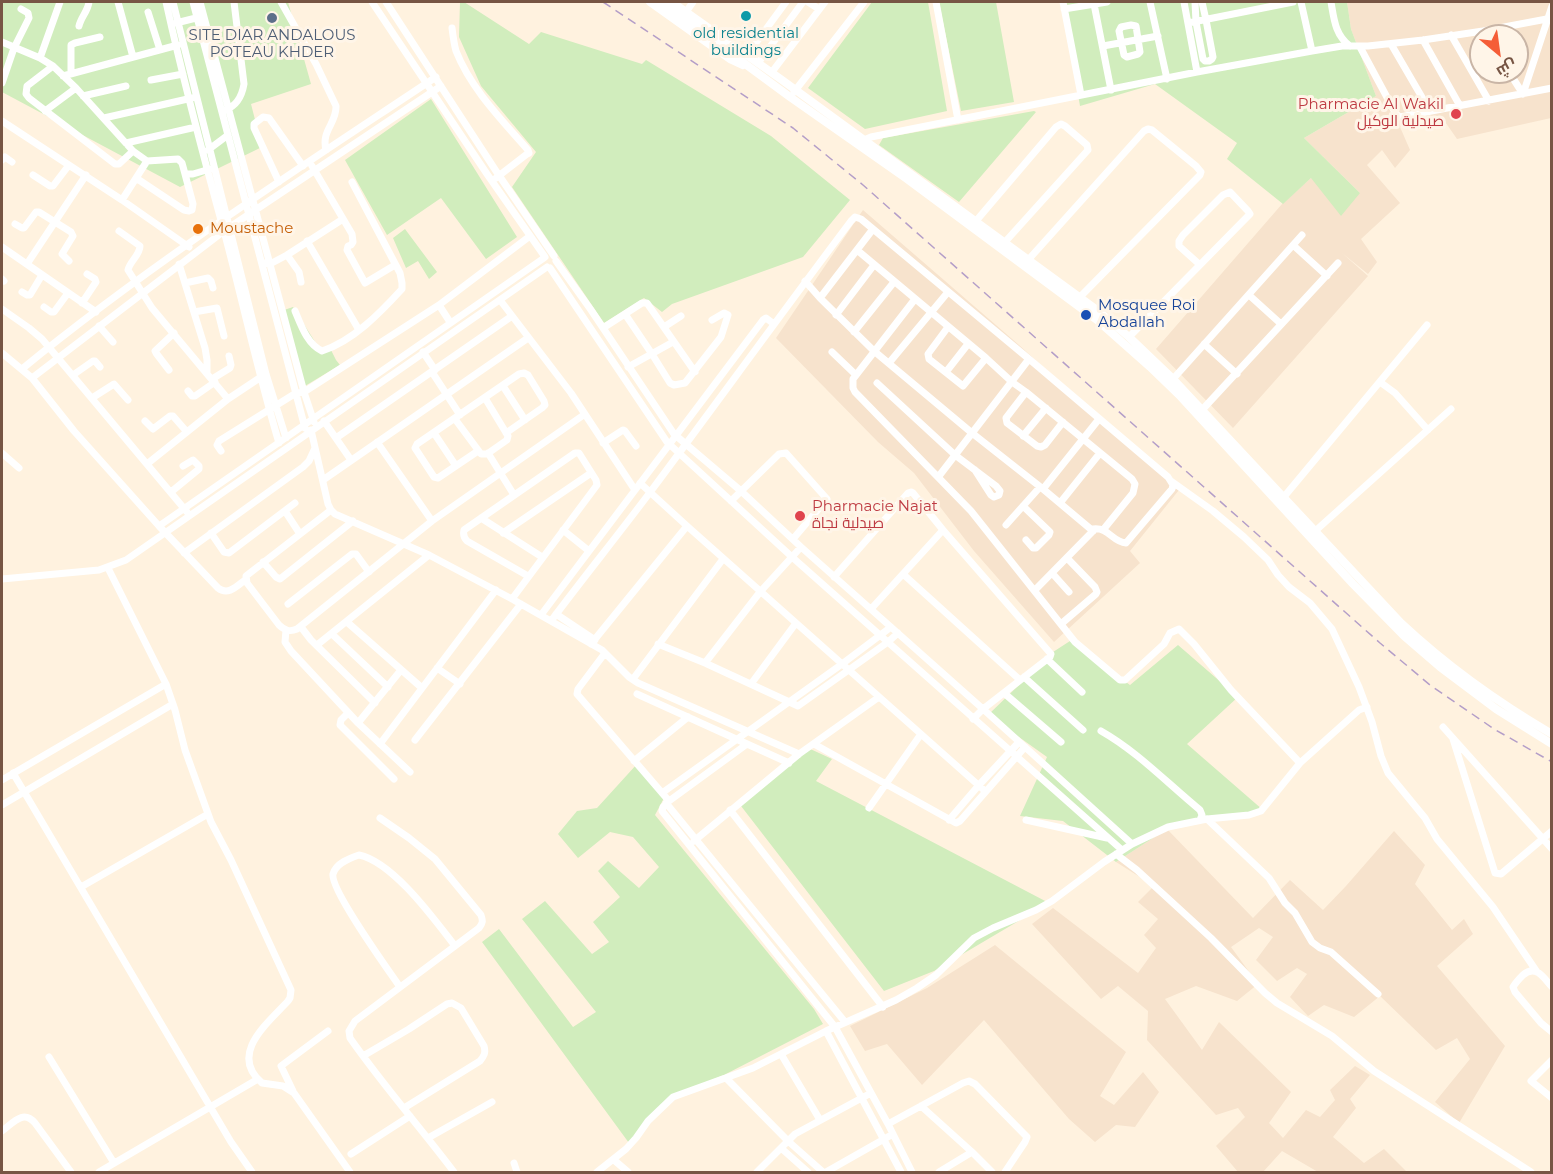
<!DOCTYPE html>
<meta charset="utf-8">
<style>
body{margin:0}
#map{position:relative;width:1553px;height:1174px;overflow:hidden;background:#fff2df;font-family:Montserrat,Cairo,sans-serif}
canvas{display:block}
.frame{position:absolute;inset:0;border:3px solid #754;pointer-events:none}
.north{position:absolute;left:1469px;top:24px;width:60px;height:60px;box-sizing:border-box;background:#fff5e8;border:2px solid #c9b5a6;border-radius:50%;rotate:151deg;font-size:16px;font-weight:700;line-height:24px;text-align:center;color:#754}
.north::after{content:'';display:block;margin:auto;width:21px;height:27px;background:#f55d37;clip-path:polygon(50% 0,100% 100%,50% 72%,0 100%)}
</style>
<div id="map">
<canvas width="1553" height="1174"></canvas>
<div class="frame"></div>
<div class="north">ش</div>
</div>
<script>
const ctx = document.querySelector('canvas').getContext('2d');
ctx.lineJoin = 'round';
function paint(path, color) { ctx.fillStyle = color; ctx.fill(path, 'evenodd'); }
function strokePath(path, color, width, dash) { ctx.strokeStyle = color; ctx.lineWidth = width; ctx.lineCap = dash ? 'butt' : 'round'; ctx.setLineDash(dash || []); ctx.stroke(path); }
function label(font, color, halo, rows, align = 'center') {
  ctx.font = font + ' Montserrat,Cairo,sans-serif'; ctx.lineWidth = 6; ctx.setLineDash([]); ctx.textBaseline = 'middle'; ctx.strokeStyle = halo; ctx.fillStyle = color; for (const [text, x, y, turn = 0] of rows) {
    ctx.save(); ctx.translate(x, y); ctx.rotate((+turn || 0) * Math.PI / 180); ctx.textAlign = isNaN(turn) ? turn : align; if (halo) ctx.strokeText(text, 0, 0); ctx.fillText(text, 0, 0); ctx.restore();
  }
}
paint(new Path2D(`
 M1347,2H1551V118L1457,139L1441,116L1400,127L1410,150L1395,168L1382,150L1367,165L1400,203L1361,239L1377,262L1368,274L1342,253L1368,276L1233,428L1156,349L1282,204L1311,178L1360,193L1304,138L1376,96L1351,29ZM1481,36H1517V72H1481Z
 M863,210L1019,345L1179,490L1130,551L1140,563L1054,642L974,551L914,473L878,442L776,338Z
 M1167,829L1253,918L1290,880L1323,910L1346,886L1394,831L1425,865L1415,884L1452,930L1464,919L1473,934L1437,966L1505,1046L1459,1123L1435,1102L1470,1059L1457,1038L1436,1050L1380,996L1354,1017L1324,1005L1308,1016L1290,997L1307,974L1297,968L1277,981L1256,960L1273,937L1259,928L1231,947L1258,984L1237,1001L1196,986L1165,999L1202,1050L1219,1022L1291,1092L1269,1123L1283,1138L1306,1110L1320,1117L1335,1100L1330,1090L1355,1066L1370,1075L1350,1099L1356,1108L1333,1137L1364,1163L1384,1149L1407,1172H1318L1282,1151L1263,1172H1238L1216,1146L1245,1117L1238,1108L1216,1115L1147,1040L1148,1011L1118,986L1101,999L1032,924L1053,908L1138,973L1156,948L1144,935L1158,919L1138,902L1154,886L1116,862Z
 M995,945L1126,1052L1100,1096L1114,1105L1143,1072L1159,1092L1135,1127L1116,1125L1095,1142L1069,1119L984,1020L922,1085L887,1044L865,1051L850,1026L927,988Z`), '#f7e3cd');
paint(new Path2D(`
 M2,2H288L311,84L251,104L262,147L180,187L2,92Z
 M460,2H464L529,44L541,32L642,64L646,60L771,136L850,200L803,257L672,304L662,312L644,298L604,323L512,187L536,152L481,86L459,37Z
 M872,2H928L947,111L865,129L808,88Z
 M939,2H996L1014,102L961,111Z
 M1060,2H1347L1351,29L1376,96L1304,138L1360,193L1341,216L1311,178L1283,204L1227,159L1237,143L1155,84L1080,106L1068,37Z
 M431,99L517,237L486,259L441,198L387,235L345,160Z
 M1034,111L1036,112L959,202L879,145L883,138Z
 M405,229L437,272L429,279L418,261L406,268L393,238Z
 M293,307L319,348L329,346L336,360L340,365L305,386L284,310Z
 M1070,641L1130,685L1178,645L1238,697L1187,744L1263,810L1167,829L1116,862L1063,821L1020,816L1047,757L988,715L1053,652Z
 M806,747L832,759L816,781L1049,903L934,971L884,991L741,806Z
 M637,764L664,798L655,815L814,1009L823,1024L724,1075L676,1094L629,1143L482,942L499,929L573,1027L596,1012L522,919L545,901L592,954L609,942L593,922L620,897L598,871L608,861L639,888L659,867L633,837L610,832L578,858L558,834L577,811L597,808Z`), '#d1edbd');
strokePath(new Path2D(`
 M118,2L133,57
 M166,2C183,79 203,155 224,231C243,302 258,373 279,443
 M173,2L266,374L286,438
 M193,2L305,428
 M200,2L304,392L314,422
 M281,2L316,64L336,106C337,123 321,130 326,150
 M372,2L487,174L545,257
 M386,2L496,171L554,256
 M808,2L819,9
 M936,2L958,120
 M1063,2L1081,95
 M1150,2L1167,79
 M1184,2L1197,72
 M1195,2L1196,22L1203,59L1205,61H1209L1212,59L1213,57L1206,20L1202,2
 M1301,2L1312,51
 M1331,2C1334,19 1335,35 1350,46
 M1094,4L1111,90
 M1064,9L1107,2
 M148,12L160,50
 M686,12L693,2
 M176,23L200,17
 M1188,23L1293,2
 M1131,25L1136,26L1140,52L1138,54L1127,57L1124,55L1119,31L1121,27Z
 M79,26C81,17 88,11 89,2
 M452,28C453,36 454,44 456,51C471,89 502,120 528,150L529,153L527,154L496,178
 M1451,35L1489,101
 M1423,40L1460,106
 M2,42L40,58L53,66L76,88L133,151L147,161L178,159L182,163L185,174H193L210,169
 M1391,44L1430,111
 M1103,46L1158,36
 M1360,47L1396,114L1400,117L1552,88
 M747,55L786,2
 M40,58L60,2
 M758,63L803,2
 M53,66L27,86L26,94L29,98L115,164H119L133,151
 M772,72L825,2
 M1509,72L1523,94L1552,6
 M71,74V45L75,43L100,37
 M63,76L178,45
 M151,80L183,74
 M2,83L14,48L29,18L28,13L21,9
 M794,92L864,2
 M83,96L126,86
 M225,110C237,106 242,96 244,84L234,2
 M45,111L76,88
 M104,118L192,98
 M2,121L122,200L189,247
 M864,140L871,137L1197,72L1312,51L1342,46H1368L1423,40L1483,31L1552,18
 M126,143L196,127
 M208,150L228,135
 M2,160L5,157L12,162
 M312,166L352,234L353,242L351,245L348,246L347,250L365,283L395,265
 M33,175L50,186H53L69,165
 M136,178L184,210L189,211L192,210L193,204L185,174
 M279,182L254,128V124L263,117L269,118L303,166
 M122,200L147,161
 M976,221L1056,127L1061,124L1065,126L1087,145L1088,150L1005,242
 M15,224L22,228H24L36,212H39L71,232L73,236L62,254L69,261
 M119,231L140,246C140,255 130,261 128,270L152,308L228,399
 M307,241L359,330
 M1293,245L1327,276
 M2,247L96,312
 M857,250L986,358L1012,382L1026,392L1132,479L1135,484L1133,493L1103,530
 M287,255L299,272L301,282
 M1029,259L1144,131L1148,129L1152,130L1196,166L1201,172L1200,175L1080,297
 M556,261L591,310L674,434L741,491L801,547L983,709L1132,844
 M265,263L270,264L287,255L343,219
 M27,264L86,175
 M179,264L205,348L207,360V373
 M550,268L667,442L792,557L1122,850
 M2,279L4,281
 M185,283L208,278L211,281L213,288
 M22,292L27,295H30L42,275
 M1249,295L1281,324
 M820,298L873,229
 M915,299L853,379V388L855,392L971,511L1075,642L1120,680H1125L1164,644L1170,633L1179,629L1194,644L1231,690L1300,763
 M500,300L571,393L635,490
 M82,303L96,282L95,279L87,274
 M439,305L450,322
 M44,307L51,312H54L68,293
 M2,309L29,328L42,339L187,512
 M295,311C301,325 307,344 322,351C353,341 380,313 402,289V283L400,273L352,182
 M194,312L217,308L224,336
 M625,314L652,354L670,383L674,385L685,383L721,337L728,315L724,313L712,320
 M836,315L874,265
 M99,326L113,342
 M664,327L681,316
 M948,327L928,354L929,359L963,386L986,358
 M603,328L642,303H647L695,372
 M854,332L894,282
 M1129,337L1250,214L1248,211L1230,192L1223,195L1183,235L1179,241V246L1199,264
 M1204,344L1237,374
 M423,352L435,370
 M832,352L856,375
 M2,353L32,378L74,431L159,526L218,588C228,596 237,586 245,580
 M889,363L948,292
 M628,367L673,342
 M22,369C153,262 295,171 436,77
 M169,370L156,353L155,351L174,333
 M432,372L460,415
 M946,372L968,344
 M73,375L93,361H95L100,367
 M32,378L224,231L441,86
 M212,379L230,368L231,365L229,356
 M1173,379L1302,235
 M1380,382L1395,393L1428,430
 M877,383L955,455L996,486L1000,491L999,495L994,497L991,495L975,470
 M503,386L525,420
 M188,391L192,396H195L215,382
 M1026,392L1006,418L1007,423L1037,446L1041,447L1045,445L1063,422
 M92,398L114,384L128,400
 M1202,410L1338,263
 M455,419L481,454H487L507,440L508,436L485,398
 M145,421L153,429L170,416H173L187,432
 M324,421L351,460
 M311,430L328,504L331,510L335,514L429,555L512,599L602,650L629,677L638,683L799,754
 M434,433L456,466
 M1023,436L1046,408
 M336,438L512,316
 M377,442L432,521
 M603,443L623,430L625,431L636,446
 M221,451L217,445L219,441L296,393L304,392L439,305L530,236
 M478,451L438,478L434,477L415,448L417,444L519,374L524,373L528,375L544,401L545,405L542,408L506,433
 M2,453L19,468
 M488,453L514,495
 M147,464L228,399L261,377
 M939,476L1029,359
 M323,480L528,338
 M1171,481L1213,511L1244,537L1268,560L1278,575L1289,587L1310,603L1332,629L1359,687L1372,722L1381,756L1388,773L1425,818L1437,839L1493,907L1537,972
 M640,483L687,526L985,791
 M1043,489L1099,419
 M171,492L199,469V466L193,460L183,466
 M1283,498L1427,325
 M731,501L779,454L786,453L827,499L793,539
 M1060,503L1100,453
 M1023,506L1050,532L1049,535L1036,548H1033L1026,540
 M331,510L246,576L247,583L279,625C285,631 290,632 297,629L432,521L585,414
 M285,511L300,534
 M481,518L542,557
 M1006,525L1040,487
 M159,526L544,258
 M563,530L589,551
 M211,533L224,552L229,553L295,503
 M503,533L591,473
 M1313,533L1451,409
 M184,553L303,467L309,461L315,448
 M263,562L276,577L280,579L353,521
 M108,568L166,684L175,710L185,750L211,822L231,860L291,990L290,998L288,1001C268,1023 228,1054 262,1083L283,1086L294,1093L350,1172
 M1052,573L1069,592
 M903,574L1020,680
 M834,577L908,493L911,492L913,493L943,530L1051,654L1050,657L983,709L973,719
 M2,579L99,570L126,560L547,267
 M1035,590L1093,531
 M512,599L597,485L596,480L579,453H575L464,530C463,534 464,538 467,541L528,576
 M288,604L352,554H356L369,572
 M871,609L943,530
 M556,614L595,640
 M541,615L763,320L766,318L774,324
 M551,621C584,577 618,535 651,491C718,401 784,310 851,221L855,217L861,219L1035,364L1168,477L1173,485L1172,489L1126,543C1112,542 1109,527 1093,529V531L1043,489L972,433L874,351L820,298L805,281
 M347,622L422,688
 M1061,624L1096,594L1097,592L1095,587L1067,558
 M301,627L311,640L375,703
 M286,630L285,642L291,651L358,723L410,772
 M332,634L388,687
 M591,644L687,526
 M658,644L705,663L798,706L888,642L898,633
 M317,645L429,555
 M605,653L578,689L577,694L669,801
 M1047,659L1082,692
 M705,663L760,592L801,547
 M437,668L460,684
 M1024,677L1083,730
 M633,679L723,559
 M751,684L796,623
 M1004,693L1061,742
 M637,694L789,763
 M348,713L341,720L340,725L394,779
 M358,723L401,670
 M1443,727L1552,849
 M1101,731C1138,752 1167,783 1200,810L1202,815L1200,820
 M1453,739L1495,873L1501,874L1552,831
 M415,740L521,604
 M380,744L496,590
 M747,744L669,801L663,807L662,811L835,1027L888,1124L912,1172
 M814,744L956,823L960,821L1025,747
 M634,761L688,717
 M13,773L231,1142L252,1172
 M2,780L166,684
 M662,793L842,664L891,627
 M666,803L845,1022
 M2,805L173,704
 M869,808L921,734
 M730,810L883,1007
 M380,818L409,838L435,859L481,915C483,921 483,923 479,928L355,1021L349,1031L350,1038C382,1084 420,1127 454,1172
 M1207,819L1269,878L1285,903L1295,913L1312,942L1320,948L1331,952L1378,994
 M949,820L979,785L1019,742
 M1026,820L1107,838
 M694,841L799,754L879,697
 M1116,854L1137,870L1211,938L1265,993L1277,1003L1332,1036L1374,1071L1531,1172
 M81,887L208,814
 M400,987C389,971 330,889 333,874C336,863 350,858 359,855C393,862 434,919 455,946
 M1552,987C1543,977 1536,964 1523,975C1519,979 1516,982 1513,987L1515,992L1541,1023L1552,1032
 M826,1031L901,1172
 M781,1054L820,1120
 M363,1056L409,1029L447,1004L452,1003L461,1008L484,1046C486,1053 484,1056 480,1061L404,1108
 M49,1057L114,1163
 M1552,1060L1531,1081L1552,1098
 M726,1078L788,1141L823,1172
 M293,1091L281,1066L328,1031
 M921,1106L972,1152L992,1172
 M888,1124L963,1083L969,1081L975,1084L1027,1137L1025,1142L1005,1172
 M2,1131C13,1123 23,1109 35,1123L71,1172
 M428,1138L492,1102
 M781,1148L808,1172
 M351,1154L410,1116
 M614,1160L628,1172
 M514,1163L517,1172
 M99,1172L258,1079
 M597,1172L626,1149L636,1138L648,1121L673,1097L753,1068L826,1031L896,1000L917,988L936,975L974,938L993,928L1036,910L1052,901L1104,862L1132,844L1168,827L1207,819L1249,815L1261,811L1300,763L1359,710L1367,707
 M757,1172L795,1134L871,1093
 M826,1172L893,1134
 M939,1172L972,1152`), '#fff', 7);
strokePath(new Path2D(`
 M650,2L730,59L743,65
 M661,2L790,97L907,179L1097,320L1150,367L1181,397L1353,584L1404,636L1440,667L1496,709L1552,744
 M672,2L782,80L1097,310L1129,337L1173,379L1401,623C1447,666 1497,702 1552,734`), '#fff', 8);
strokePath(new Path2D(`
 M603,2L793,128L863,185L1380,643L1430,685L1494,729L1552,762`), '#b49ec8', 1.5, [9, 6]);
for (const [x, y, r, color] of [
 [746,16,6,"#0f9aa8"],
 [272,18,6,"#5c6f8a"],
 [1456,114,6,"#e0444e"],
 [198,229,6,"#e8710a"],
 [1086,315,6,"#1a4fb4"],
 [800,516,6,"#e0444e"]
]) { const dot = new Path2D(); dot.arc(x, y, r, 0, 2 * Math.PI); ctx.fillStyle = color; ctx.fill(dot); strokePath(dot, '#fff5e8', 2); }
label('15px', '#0d838f', '#fff5e8', [
 ["old residential",746,34],
 ["buildings",746,51]
]);
label('15px', '#4e5e75', '#fff5e8', [
 ["SITE DIAR ANDALOUS",272,36],
 ["POTEAU KHDER",272,53]
]);
label('15px', '#be3a42', '#fff5e8', [
 ["Pharmacie Al Wakil",1444,105],
 ["صيدلية الوكيل",1444,122],
 ["Pharmacie Najat",812,507,"left"],
 ["صيدلية نجاة",812,524,"left"]
], 'right');
label('15px', '#c56008', '#fff5e8', [
 ["Moustache",210,229]
], 'left');
label('15px', '#164399', '#fff5e8', [
 ["Mosquee Roi",1098,306],
 ["Abdallah",1098,323]
], 'left');
</script>
